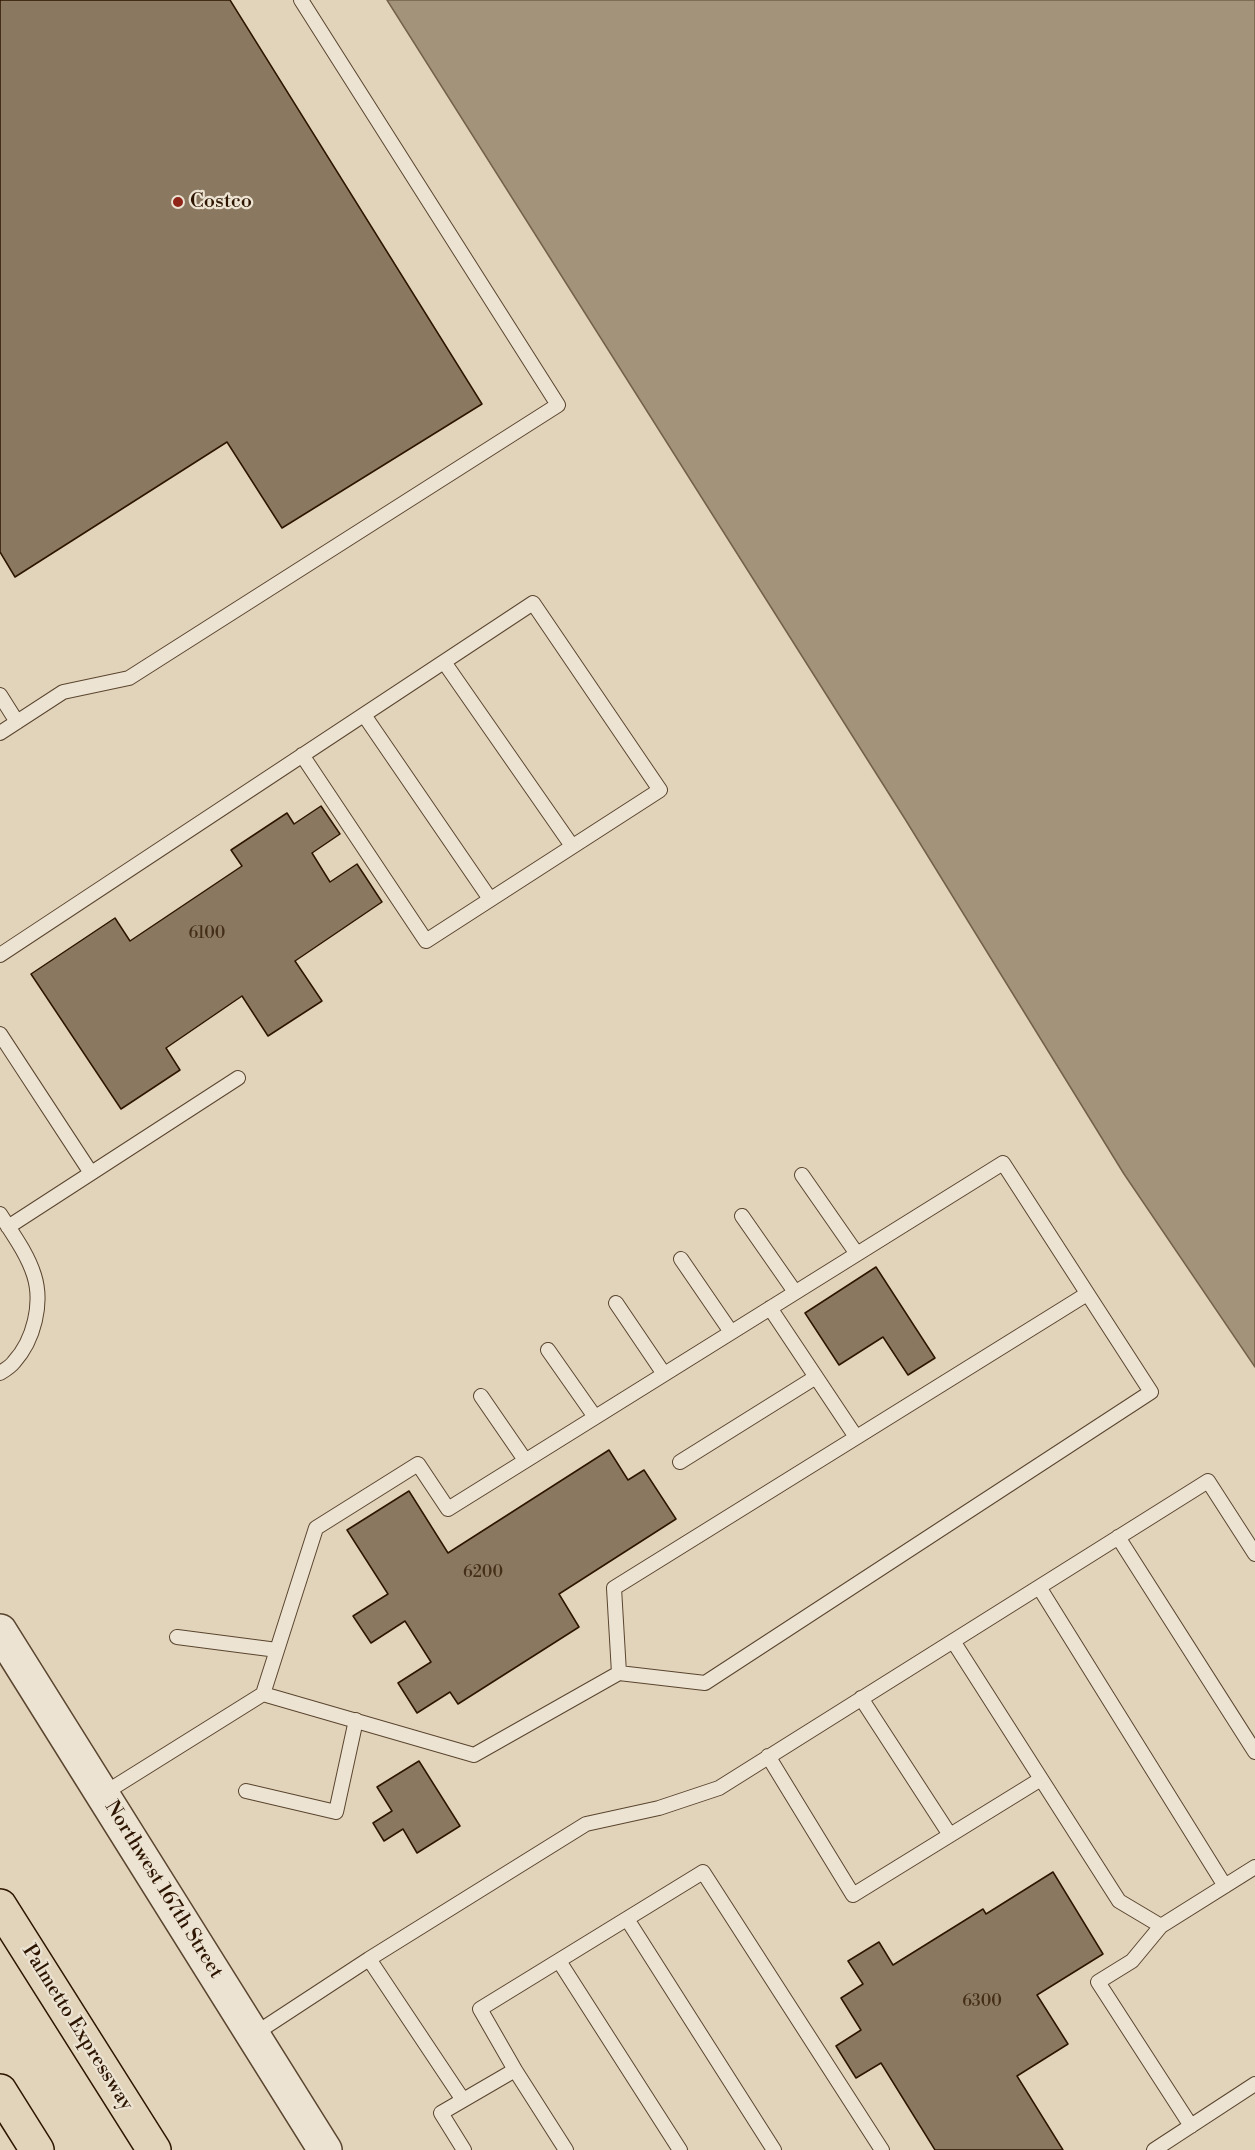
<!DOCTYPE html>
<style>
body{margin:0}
canvas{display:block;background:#e2d4ba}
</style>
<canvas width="1255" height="2150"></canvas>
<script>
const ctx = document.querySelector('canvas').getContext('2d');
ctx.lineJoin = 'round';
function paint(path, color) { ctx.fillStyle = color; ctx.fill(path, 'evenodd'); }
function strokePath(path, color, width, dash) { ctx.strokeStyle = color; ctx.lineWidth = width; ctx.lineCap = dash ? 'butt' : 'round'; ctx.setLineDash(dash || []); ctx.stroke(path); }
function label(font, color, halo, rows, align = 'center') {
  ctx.font = font + ' "Libre Bodoni",serif'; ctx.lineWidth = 4.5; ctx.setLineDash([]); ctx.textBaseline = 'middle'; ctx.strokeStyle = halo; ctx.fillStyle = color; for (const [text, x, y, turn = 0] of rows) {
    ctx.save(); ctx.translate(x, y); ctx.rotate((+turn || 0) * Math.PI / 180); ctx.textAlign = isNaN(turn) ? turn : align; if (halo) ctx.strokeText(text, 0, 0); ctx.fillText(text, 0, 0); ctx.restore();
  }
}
const water = new Path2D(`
 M387,0H1255V1367L1124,1174L905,819Z`);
paint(water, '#a4937b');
strokePath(water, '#74614a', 1.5);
const building = new Path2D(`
 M0,0H230L482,404L282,528L227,442L15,577L0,552Z
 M321,806L340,834L312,853L330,882L357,864L382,902L295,961L322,1001L268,1036L242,996L166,1048L180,1070L121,1109L31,974L115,918L130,941L242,866L231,850L287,813L294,824Z
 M876,1267L935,1358L908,1375L883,1337L839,1365L805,1313Z
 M609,1450L628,1480L644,1470L676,1519L559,1594L579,1627L458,1704L450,1692L417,1713L398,1683L431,1662L405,1621L371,1643L353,1616L388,1594L347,1530L409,1491L448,1553Z
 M419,1761L460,1826L417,1853L403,1829L384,1841L373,1823L392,1811L377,1787Z
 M1053,1872L1103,1954L1037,1995L1068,2044L1017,2076L1063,2150H935L881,2063L856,2078L836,2046L861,2030L841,1998L863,1984L848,1961L879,1942L893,1965L983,1909L986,1914Z`);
paint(building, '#8b7861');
strokePath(building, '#2d1501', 1.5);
const service = new Path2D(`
 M444,662L572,846
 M0,695L17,722
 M364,715L490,899
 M0,733L63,692L129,678L558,405L301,0
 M0,955L533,603L660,790L426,941L302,755
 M0,1034L91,1173
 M802,1175L857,1254
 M0,1214C12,1233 27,1253 34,1275C43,1303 34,1340 14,1362C11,1366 5,1370 0,1373
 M742,1216L795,1292
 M8,1227L238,1078
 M681,1259L731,1332
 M616,1303L664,1374
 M770,1308L856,1437
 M548,1350L595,1417
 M481,1396L525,1460
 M680,1462L816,1377
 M1118,1537L1255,1752
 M1039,1587L1225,1886
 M177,1637L277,1650
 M953,1641L1119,1901L1161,1926L1132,1961L1098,1982L1191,2126
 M619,1673L614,1588L1087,1294
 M861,1698L950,1835
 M768,1756L853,1895L1041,1779
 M246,1791L336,1812L356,1720
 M103,1794L263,1694L316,1528L418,1464L448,1509L1003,1163L1151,1392L705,1683L619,1673L474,1755L263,1694
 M627,1919L774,2150
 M1161,1926L1255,1867
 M369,1959L463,2100
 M559,1961L680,2150
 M253,2035L369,1959L586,1824L659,1808L719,1788L1208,1481L1255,1554
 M515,2070L566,2150
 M464,2150L441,2113L515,2070L480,2009L703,1872L882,2150
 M1154,2150L1255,2084`);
const tertiary = new Path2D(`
 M0,1631L325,2150`);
const motorway = new Path2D(`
 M0,1906L154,2150
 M0,2091L37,2150`);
strokePath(service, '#5a452f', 16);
strokePath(tertiary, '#5a452f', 36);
strokePath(motorway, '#2d1501', 36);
strokePath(service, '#ece3d2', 14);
strokePath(tertiary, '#ece3d2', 33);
strokePath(motorway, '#e2d4ba', 33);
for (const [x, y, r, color] of [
 [178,202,6,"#8f2418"]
]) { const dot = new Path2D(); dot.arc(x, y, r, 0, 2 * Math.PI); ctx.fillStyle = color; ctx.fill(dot); strokePath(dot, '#ece3d2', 2); }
label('16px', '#442e19', null, [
 ["6100",207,934],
 ["6200",483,1573],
 ["6300",982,2002]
]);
label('20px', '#2d1501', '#ece3d2', [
 ["Costco",190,202]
], 'left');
label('20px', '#2d1501', '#ece3d2', [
 ["Northwest 167th Street",163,1890,58],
 ["Palmetto Expressway",77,2028,58]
]);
</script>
